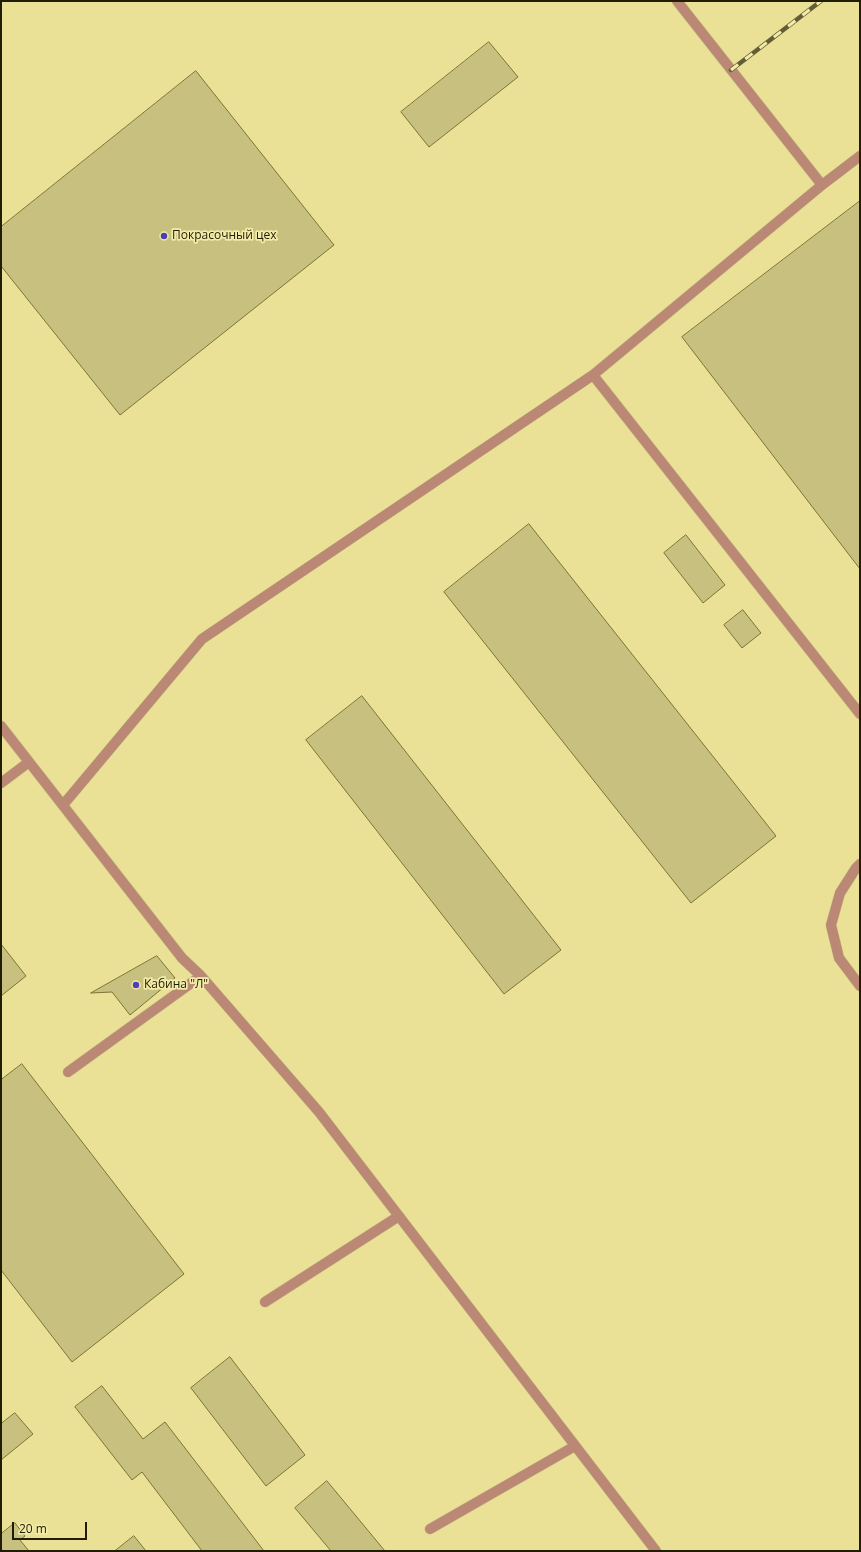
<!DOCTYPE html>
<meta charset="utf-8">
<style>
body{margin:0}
#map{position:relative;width:861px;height:1552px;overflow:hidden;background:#f3eba8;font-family:"Open Sans",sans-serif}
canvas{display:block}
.frame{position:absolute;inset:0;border:2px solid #201d03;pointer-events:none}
.scale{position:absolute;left:12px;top:1522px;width:75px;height:18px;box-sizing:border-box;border:2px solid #201d03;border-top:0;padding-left:5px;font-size:12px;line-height:14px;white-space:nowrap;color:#201d03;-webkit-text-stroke:3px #f3eba8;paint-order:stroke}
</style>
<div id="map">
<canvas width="861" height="1552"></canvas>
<div class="frame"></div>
<div class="scale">20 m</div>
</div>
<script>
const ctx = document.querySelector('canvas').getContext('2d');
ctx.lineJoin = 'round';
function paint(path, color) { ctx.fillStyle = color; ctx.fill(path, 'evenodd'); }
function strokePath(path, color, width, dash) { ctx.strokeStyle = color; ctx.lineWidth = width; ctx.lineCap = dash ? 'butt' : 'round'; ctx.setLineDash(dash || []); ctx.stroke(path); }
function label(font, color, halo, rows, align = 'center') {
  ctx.font = font + ' "Open Sans",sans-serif'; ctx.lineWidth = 3.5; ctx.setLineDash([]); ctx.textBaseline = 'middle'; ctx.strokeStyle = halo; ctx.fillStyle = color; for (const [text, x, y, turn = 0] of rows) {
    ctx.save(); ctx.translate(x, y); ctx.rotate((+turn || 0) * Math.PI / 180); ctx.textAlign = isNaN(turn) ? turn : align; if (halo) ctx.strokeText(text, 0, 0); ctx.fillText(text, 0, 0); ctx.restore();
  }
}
paint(new Path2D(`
 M1,1H860V1551H1Z`), '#eae196');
const building = new Path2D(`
 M489,42L518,77L429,147L401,112Z
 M196,71L334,245L120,415L1,266V227Z
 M860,201V569L682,337Z
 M529,524L776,836L691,903L444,592Z
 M686,535L725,585L703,603L664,553Z
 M743,610L761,633L742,648L724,625Z
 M362,696L561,950L504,994L306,740Z
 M1,944L26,976L1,996Z
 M157,956L175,978L130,1015L112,992L91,993Z
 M22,1064L184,1274L72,1362L1,1270V1080Z
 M230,1357L305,1455L266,1486L191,1388Z
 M102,1386L143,1439L165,1422L264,1551H202L142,1472L132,1480L75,1407Z
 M15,1413L33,1434L1,1460V1424Z
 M327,1481L380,1545L385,1551H331L295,1508Z
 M15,1523L25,1536L20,1540L29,1551H1V1534Z
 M134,1536L146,1551H115Z`);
paint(building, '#c7c07e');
strokePath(building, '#7d7535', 1);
const service = new Path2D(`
 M677,1L822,185L860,156
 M593,375L860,714
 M1,726L182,958L201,976L319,1112L656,1551
 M1,783L29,762
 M63,805L202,639L593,375L822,185
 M860,864L856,868L840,893L831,925L839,958L860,986
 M68,1072L201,976
 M265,1302L399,1216
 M430,1529L575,1446`);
strokePath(service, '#cdc68a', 11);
strokePath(service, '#ba8874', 10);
const rail = new Path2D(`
 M731,70L821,1`);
strokePath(rail, '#635e37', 4.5);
strokePath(rail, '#f3eba8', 3, [9]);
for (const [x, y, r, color] of [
 [164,236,4,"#4e3fb6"],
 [136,985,4,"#4e3fb6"]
]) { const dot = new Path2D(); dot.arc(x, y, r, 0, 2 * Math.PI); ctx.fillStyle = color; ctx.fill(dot); strokePath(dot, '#f3eba8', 1.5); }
label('12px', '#201d03', '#f3eba8', [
 ["Покрасочный цех",172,236],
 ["Кабина \"Л\"",144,985]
], 'left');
</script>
